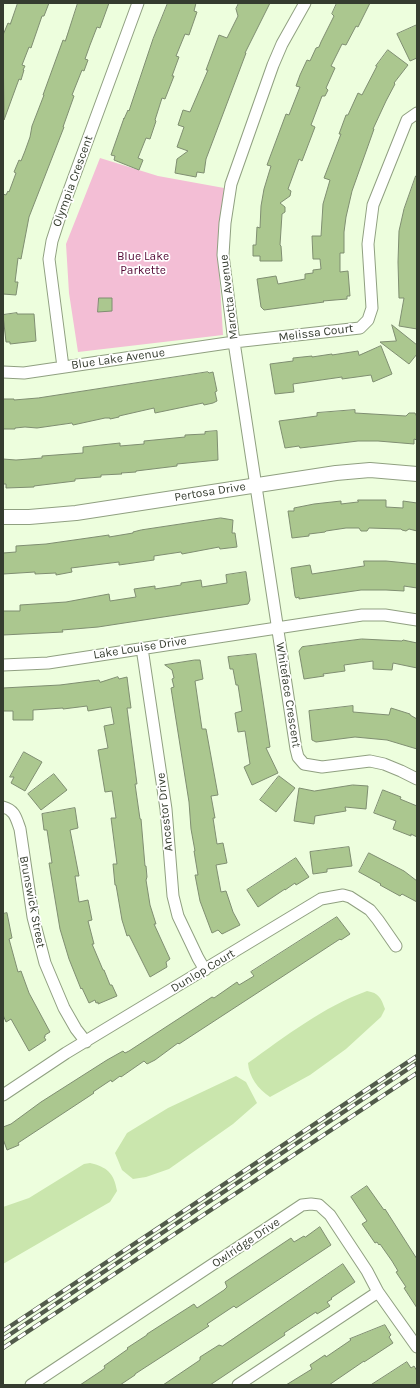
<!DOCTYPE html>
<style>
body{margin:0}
#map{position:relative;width:420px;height:1388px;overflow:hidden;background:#edfedd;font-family:Karla,sans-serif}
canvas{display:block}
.frame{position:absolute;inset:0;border:4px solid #353c2f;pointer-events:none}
</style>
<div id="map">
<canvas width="420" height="1388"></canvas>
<div class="frame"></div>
</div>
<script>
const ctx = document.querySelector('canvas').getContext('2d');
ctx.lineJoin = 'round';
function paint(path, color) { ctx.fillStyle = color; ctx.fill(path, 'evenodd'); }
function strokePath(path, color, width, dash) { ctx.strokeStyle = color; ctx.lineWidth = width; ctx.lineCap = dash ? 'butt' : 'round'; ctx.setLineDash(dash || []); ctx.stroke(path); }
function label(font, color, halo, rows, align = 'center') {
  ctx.font = font + ' Karla,sans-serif'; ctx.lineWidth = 3.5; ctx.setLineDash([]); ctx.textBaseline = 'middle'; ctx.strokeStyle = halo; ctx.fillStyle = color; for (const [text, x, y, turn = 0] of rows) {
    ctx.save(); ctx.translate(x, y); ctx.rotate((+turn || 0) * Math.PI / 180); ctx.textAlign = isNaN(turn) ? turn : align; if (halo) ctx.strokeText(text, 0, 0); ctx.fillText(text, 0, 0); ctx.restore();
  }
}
paint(new Path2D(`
 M100,158L158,176L224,188L218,251L223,335L78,352L69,293L66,244Z`), '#f3bed5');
paint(new Path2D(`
 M367,991C379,993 381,998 385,1009L381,1017L346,1049L310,1075L270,1097C258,1089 249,1077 248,1063C286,1036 323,1007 367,991Z
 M236,1076L246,1082L257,1103L233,1124L169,1169L146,1177L133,1179L122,1170L115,1153L127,1133L168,1108Z
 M90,1163C107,1167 114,1173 117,1191L110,1202L3,1264V1207L29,1198L84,1164Z`), '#cae6ad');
const building = new Path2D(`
 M18,3H49L44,16H42L31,48L29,47L22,65L25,66L23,70H24L21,80L19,79L4,120L3,35L8,23L10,24Z
 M78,3H109L100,28L97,27L90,45L85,59L88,60L84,71L82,70L72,95L74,96L63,127H64L29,217L21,259L18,258L15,282H18L16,295L3,294V194L6,195L8,191L9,192L16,173L14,172L19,160L21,161L25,151L30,137L32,126L44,95H43L63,40L65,41Z
 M168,3H196L194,11L197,12L189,35L185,34L176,56L179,57L172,76H174L165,99L162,98L155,120L156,121L150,139L146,138L138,158L143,160L139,170L114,160L115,156L111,155L124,118V119L128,110L129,111L153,39Z
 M239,3H270L245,53H246L206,159L204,173L197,172L196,177L175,173L177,159L188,151L177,147L184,127L178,125L183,110L190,112L208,70H206L219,35L227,38L238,16L236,9Z
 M337,3H370L358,27L356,26L346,45L342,44L331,66L335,68L326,88L328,90L325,96H322L311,125L315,127L302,161L299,159L288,189L291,191L290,196L280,203L285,207V212L282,214L280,245L281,246L282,261H260V256H253V245H256L257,227L260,228L261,206L264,189L271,166L267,165L286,114L289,115L300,87L296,86L300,75L307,60L310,61L316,48L319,47L321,42L334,16L332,14Z
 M417,25V58L410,61L397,34Z
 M388,50L408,65L394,83L395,84L386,101L373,129H374L352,191L346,217L344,232V253H340V272L348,271L350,296H347V299L323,301L324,302L264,310L261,307L257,279L276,276L278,284L305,279V274L313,273V270L321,269L320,259H313L312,236H321L323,204L330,180L324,178L341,134H339L346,115H348L358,93L362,95L377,66H376Z
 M416,176H417V329L399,326L404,298H399L398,262L399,231L404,209Z
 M99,298H112V311L98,312Z
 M17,313V314H34L36,341L10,344V342H6L3,315Z
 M392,325L417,345V354L409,364L380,342L396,341Z
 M381,346L392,374L373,382L371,375L342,379V377L293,384L294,392L275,394L270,364L293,361V358L312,356V357L332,354V355L358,351L359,355Z
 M208,372L209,373L213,372L217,391L215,392L217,401L213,403L204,405L203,403L155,413L154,408L119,416V417L110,419V418H105L73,425L72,423L37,428L25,427L15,428V429H3V399H14V400L38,398Z
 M355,410V413L406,416L409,413H415L417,417V440L414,439V444L378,441H358L300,448L299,446L285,448L279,421L317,416V413Z
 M217,431L218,460L177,464V466L136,471V472L121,473L122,474L101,475V477L75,479V481L34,486V487L6,488V484H3V459L16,460L42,458V456L83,453V447L120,443V446L144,444V441L185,437V435L205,434V432Z
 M358,500H386V507L403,508V501L417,503V531L409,529L406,531L402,530L401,529L369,528L367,531H361L359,528H346L326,531L325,532L309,534V536L292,538L288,511H294V508L314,504L341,501V504L358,502Z
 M221,518L233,520L232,533H235L237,547L220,549L219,547L182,554L181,552L154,556V560L119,565V562L71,568L72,572L56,575V573L35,574V572L3,574V553L16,552V546L46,544L109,535V537L133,533V532L141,530Z
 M364,561H386L417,564V588L404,586V591L386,590H361L299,599V597L296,598L295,596L291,568L310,565L312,574L364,566Z
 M246,572L250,600L248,604L98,627L62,630L63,632L3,635V611H20V605L66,602L109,594L110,601L136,597L134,589L155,586V589L181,585V583L201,580L202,587L227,583L226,575Z
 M362,639L402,641L403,640L417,643V668L393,663L392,670L373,669V661L344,665L345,671L323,674L324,676L304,679L299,651L302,647Z
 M256,654L270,747L266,748L278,773L252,785L244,767L250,764L245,731L238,732L235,713L242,711L238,685H236L233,669H230L228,657Z
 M195,660H200L203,679L195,681L202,729H206L218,795L211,796L215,818H213L217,844L223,843L227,863L216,865L221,892L226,891L233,912L240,925L222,934L218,930L212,933L200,901L195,875H198L194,851H195L191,829L189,802L171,688L174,687L172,679L174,678L172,670L165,665Z
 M118,677L119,679L127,677L128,685L131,708H127L137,784H135L140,819H141L145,866H146L147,877L146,880L150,905L156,924H154L170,959L166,962L167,967L150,977L129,935L127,936L122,920L116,885H115L113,864H117L111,818H116L112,791L105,792L98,750L108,748L104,726L114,724L111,707L88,711L87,706L63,709V708L33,710V720H13V711H3V688L60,685L99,680L100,682Z
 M353,706V712L389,715L391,708L410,714V715L417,719V749L387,740L355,737L316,742L312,740L309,711Z
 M24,752L42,762L25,791L11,783L14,777H10Z
 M54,774L67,790L41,810L28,794Z
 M279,776L295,788L276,812L260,800Z
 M353,785L368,786L366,809L345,807L346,811L315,816L314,824L294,821L299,788L314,791Z
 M383,790L401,797L400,799L417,806V837L411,834V836L393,829L396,821L374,813Z
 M75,808L78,828L70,830L79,876H75L79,902L88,900L92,920L88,921L94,944H92L103,970H104L110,985H112L117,996L98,1004V1002L96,1003L95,1000L89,1003L82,988L81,989L69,959L60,929L49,863H52L47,830H44L42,814Z
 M349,847L352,866L327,869V872L313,874L310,852Z
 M369,853L404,871L417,881V902L402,894L400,896L380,885L381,884L359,872Z
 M296,858L309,877L296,885L295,883L285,890V889L258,907L247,890Z
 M7,913L12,938L9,939L18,972L21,971L29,993L50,1032L45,1035V1037H44L46,1040L29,1051L11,1019L6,1022L3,1015V914Z
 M337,917L350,934L341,940L340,939L179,1044L178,1043L155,1060L147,1064L144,1061L121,1077L120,1076L112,1082L111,1080L93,1092L94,1093L18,1143L19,1145L7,1150L3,1139V1127L11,1124L41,1102L107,1060L123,1051L125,1053L129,1051L212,997L214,998L237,982L239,985L254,976L251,972Z
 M367,1186L384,1210L385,1209L417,1259V1308L404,1288L406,1287L396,1272L398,1271L392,1261L380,1244L379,1245L377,1242L375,1243L362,1224L367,1221L351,1197Z
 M320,1227L331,1245L236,1308L234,1306L207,1324L209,1326L135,1374V1375L120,1385H80L101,1371L105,1368L104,1366L128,1349L127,1348L147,1335V1334L194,1304L197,1308L224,1290L227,1287L225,1282L291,1238L294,1242L304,1236L305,1237Z
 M343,1264L355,1282L331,1298L332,1299L327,1302L330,1306L317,1314L316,1312L284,1333L285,1335L210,1385H163L200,1360V1357L219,1345L222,1346Z
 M385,1325L391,1335L389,1337L393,1343L364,1362V1361L329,1385H286L312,1369L310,1365L325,1355L326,1357L351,1340L350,1339Z
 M407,1362L411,1368L414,1366L417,1371V1385H371Z`);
paint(building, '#abc78f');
strokePath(building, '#7f8e71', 1);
const minor = new Path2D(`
 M305,3L282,44L273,65L231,184L225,223L223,255L234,342L296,749L298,757L304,764L322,767L370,761L384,764L401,771L417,779
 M63,367L49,259L52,241L63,207L138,3
 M3,372L24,373L234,342L360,328L368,320L372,308L368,244L373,205L407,120L417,113
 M142,648L166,809L173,896L178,916L198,958L205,970
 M3,665L48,663L362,615H385L417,620
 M3,807C15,810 16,818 20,829L33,917L45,963L64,1008L76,1029L86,1042
 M3,1095L66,1053L321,899L343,895L350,897L370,910L378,920L396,946
 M31,1385L302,1205L311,1204L319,1205L330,1215L367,1271L378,1292L417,1347
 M238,1385L378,1292`);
const tertiary = new Path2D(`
 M3,517H29L76,513L336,473L370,470L417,474`);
strokePath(minor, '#90a081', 13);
strokePath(tertiary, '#90a081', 16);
strokePath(minor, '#fff', 11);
strokePath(tertiary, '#fff', 14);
const rail = new Path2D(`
 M3,1331L417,1056
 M3,1339L417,1063
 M3,1348L417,1073`);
strokePath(rail, '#525b4b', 4.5);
strokePath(rail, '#fff', 3, [9]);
label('12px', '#353c2f', '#fff', [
 ["Olympia Crescent",73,181,-70],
 ["Marotta Avenue",229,297,-97],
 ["Melissa Court",316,333,-7],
 ["Blue Lake Avenue",118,359,-8],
 ["Pertosa Drive",210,492,-9],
 ["Lake Louise Drive",140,648,-9],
 ["Whiteface Crescent",288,695,81],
 ["Ancestor Drive",165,812,-96],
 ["Brunswick Street",32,902,79],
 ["Dunlop Court",203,971,-31],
 ["Owlridge Drive",246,1243,-34]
]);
label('12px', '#530935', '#fff', [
 ["Blue Lake",143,257],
 ["Parkette",143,271]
]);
</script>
